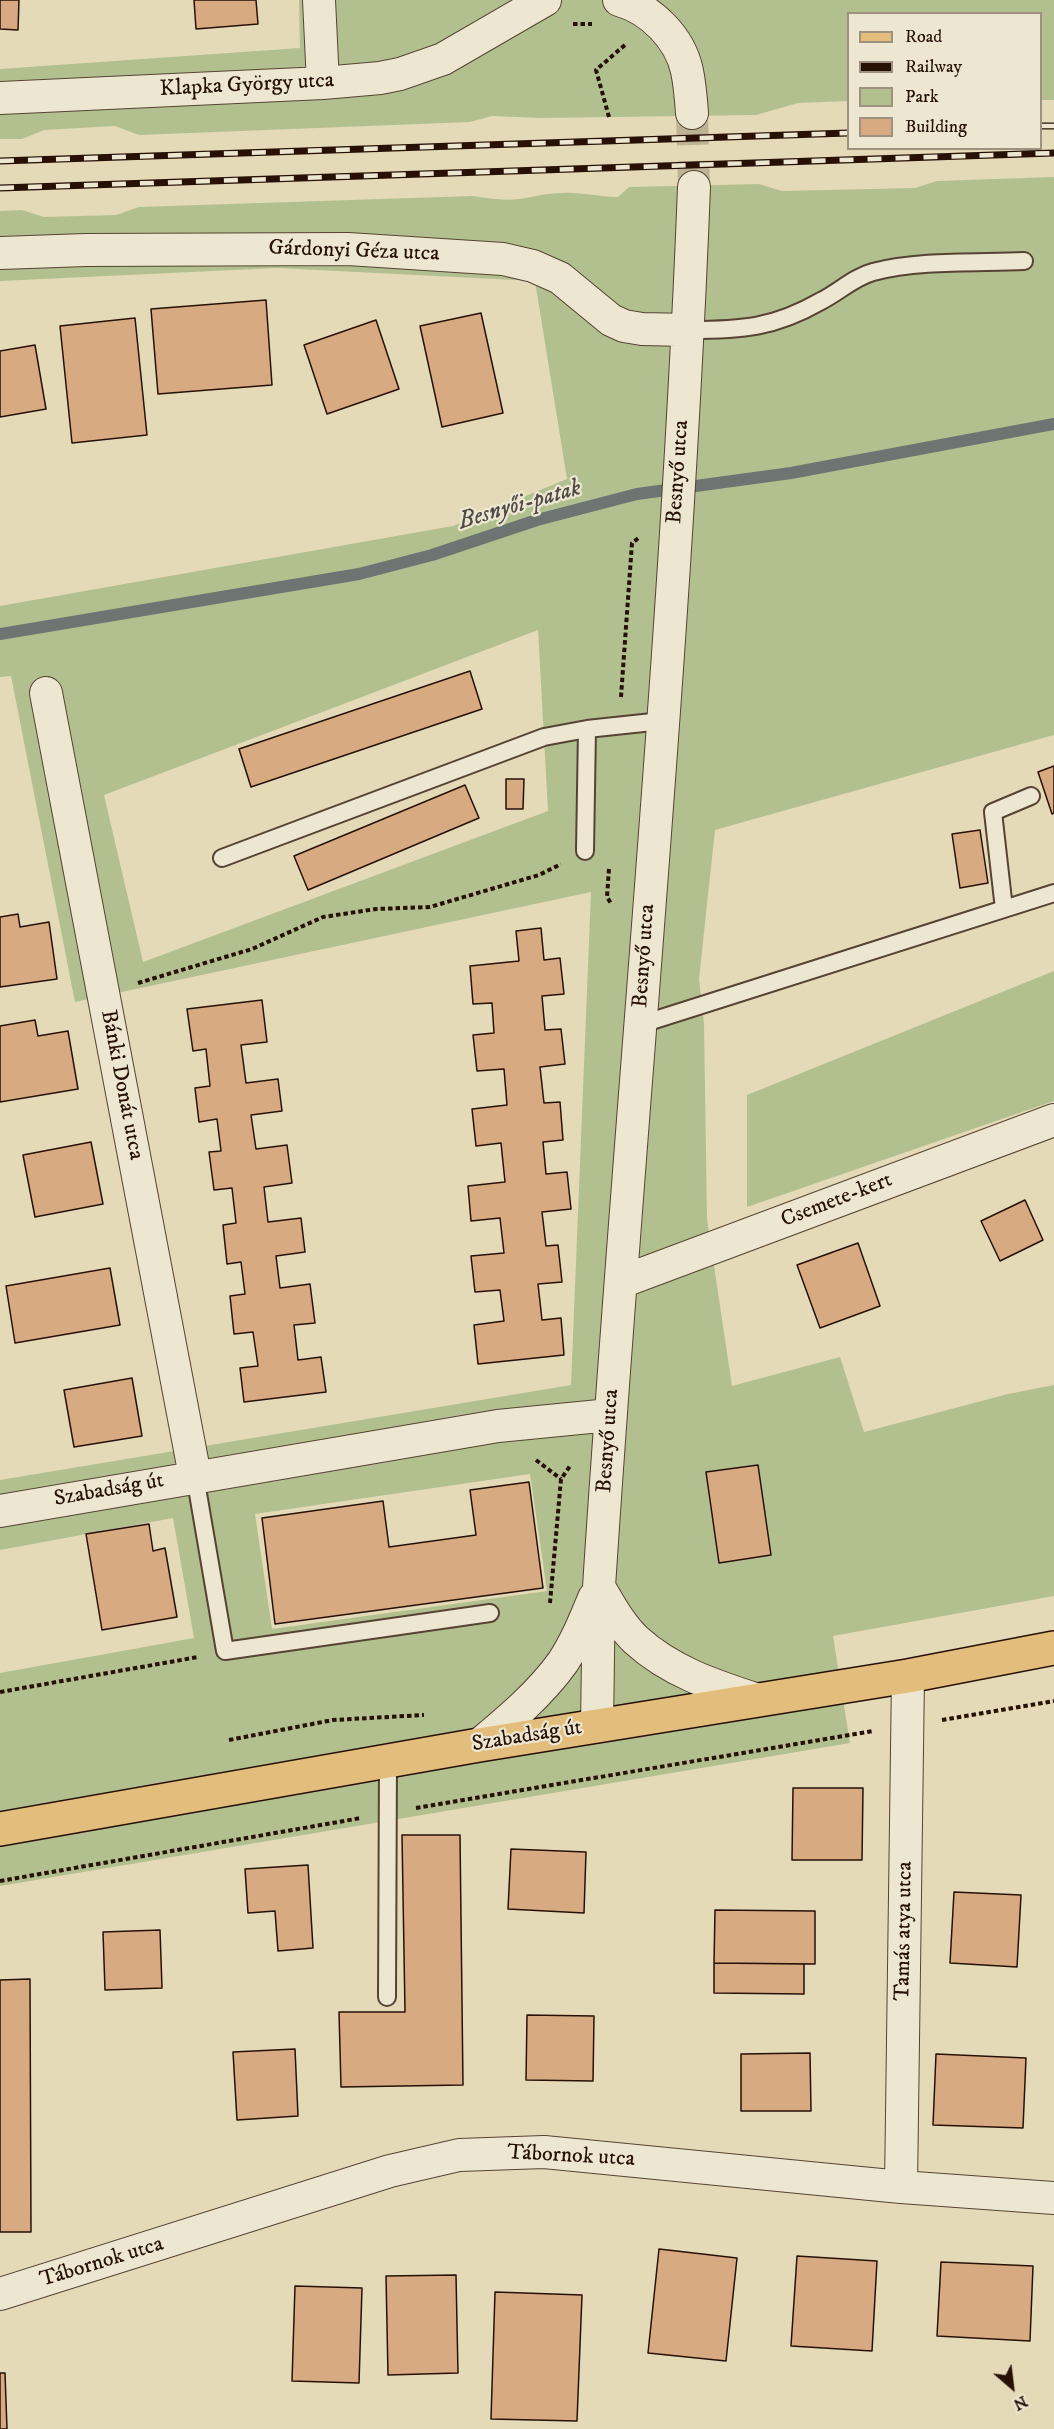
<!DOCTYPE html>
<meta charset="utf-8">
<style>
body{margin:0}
#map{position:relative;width:1054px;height:2429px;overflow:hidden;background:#e4dab8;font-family:"IM FELL DW Pica",serif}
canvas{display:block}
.legend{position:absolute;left:847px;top:12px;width:195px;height:138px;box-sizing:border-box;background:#ede7d1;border:2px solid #9e9180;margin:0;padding:8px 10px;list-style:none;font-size:18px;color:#271107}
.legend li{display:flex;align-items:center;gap:12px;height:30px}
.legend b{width:30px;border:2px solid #9e9180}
.north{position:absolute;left:982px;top:2357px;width:60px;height:60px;-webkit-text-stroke:4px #ede7d1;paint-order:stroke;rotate:152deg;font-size:16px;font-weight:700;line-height:24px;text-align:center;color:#271107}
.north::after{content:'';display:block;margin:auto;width:21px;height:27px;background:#271107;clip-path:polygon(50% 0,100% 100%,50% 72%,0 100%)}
</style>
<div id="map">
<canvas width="1054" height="2429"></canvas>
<ul class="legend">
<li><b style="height:8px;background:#e2bd7c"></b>Road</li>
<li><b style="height:8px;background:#271107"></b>Railway</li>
<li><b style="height:16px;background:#b2c090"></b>Park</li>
<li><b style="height:16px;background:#d7aa82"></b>Building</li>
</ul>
<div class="north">N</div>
</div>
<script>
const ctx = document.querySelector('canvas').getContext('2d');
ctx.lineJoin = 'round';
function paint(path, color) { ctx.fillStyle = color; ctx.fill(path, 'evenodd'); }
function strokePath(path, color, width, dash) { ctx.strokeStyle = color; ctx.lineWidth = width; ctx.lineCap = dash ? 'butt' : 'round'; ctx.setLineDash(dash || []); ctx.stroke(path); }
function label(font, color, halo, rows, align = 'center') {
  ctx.font = font + ' "IM FELL DW Pica",serif'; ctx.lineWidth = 4.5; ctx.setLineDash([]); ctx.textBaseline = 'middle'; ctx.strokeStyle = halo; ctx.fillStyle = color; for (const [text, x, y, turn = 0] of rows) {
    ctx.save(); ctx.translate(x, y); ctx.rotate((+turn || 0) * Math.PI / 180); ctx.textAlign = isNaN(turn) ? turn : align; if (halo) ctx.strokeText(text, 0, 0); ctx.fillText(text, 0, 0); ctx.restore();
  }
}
paint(new Path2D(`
 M299,0H1054V100H1041L1040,14H848V101L798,103L756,115L541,118L492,116L470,122L139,135L115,126L44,130L22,139H0V69L300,48Z
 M1054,177V735L715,830L699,979L704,1023L707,1219L732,1386L840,1357L864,1432L1008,1394L1054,1385V1596L833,1636L850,1743L0,1886V1673L194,1638L173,1518L0,1550V1480L571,1385L591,892L75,1002L11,676L0,677V606L453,526L567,479L535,281L277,268L0,281V211L22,210L44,217L116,215L139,207L472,196C487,198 504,201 519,199C534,197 546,193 561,193C580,192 598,197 618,197L629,187L759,184L782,191L915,188L937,181ZM538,630L548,811L143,962L104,795ZM530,1474L547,1591L272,1629L255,1514Z
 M1054,971V1101L747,1207V1095Z`), '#b2c090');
strokePath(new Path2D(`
 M0,634L359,574L432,555L537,520L637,494L791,473L1054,424`), '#6d7573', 12);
const building = new Path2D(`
 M0,0H19L18,30L0,29Z
 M194,0H256L258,24L196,29Z
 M266,300L272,385L158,394L151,309Z
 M481,313L503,413L442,427L420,326Z
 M135,318L147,435L72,443L60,326Z
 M376,320L399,389L327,414L304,345Z
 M35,345L46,409L0,417V351Z
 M470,671L482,709L251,787L239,749Z
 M1054,766V813L1052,814L1038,772Z
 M506,779H524L523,809H506Z
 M465,785L479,818L308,890L294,856Z
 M980,830L988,883L960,888L952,834Z
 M18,914L20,927L49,922L57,979L0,987V917Z
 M541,928L544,960L560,958L564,994L542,996L545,1030L561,1029L565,1064L540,1067L544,1103L560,1102L563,1140L543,1142L546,1174L567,1172L571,1209L542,1212L546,1246L558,1245L562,1282L538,1284L542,1320L561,1318L564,1355L478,1364L474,1325L504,1321L500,1290L475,1292L471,1256L504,1253L500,1218L471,1221L468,1186L505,1182L501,1143L476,1146L472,1109L507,1105L504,1069L477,1071L473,1035L494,1033L492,1003L473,1004L470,966L519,961L516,931Z
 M262,1000L267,1042L241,1045L246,1083L278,1079L282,1111L251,1115L256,1149L287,1145L292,1183L264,1187L268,1222L301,1218L305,1252L276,1256L280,1288L310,1284L315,1323L294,1325L298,1360L321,1357L326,1392L244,1402L240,1368L258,1366L253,1332L234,1334L230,1296L245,1294L241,1262L227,1264L223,1225L236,1223L232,1188L214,1190L209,1152L221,1151L217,1119L199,1122L195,1088L210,1086L206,1049L193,1051L187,1009Z
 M35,1020L38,1036L68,1031L78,1089L0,1102V1026Z
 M91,1142L103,1204L35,1217L23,1155Z
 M1025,1200L1043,1240L1000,1261L981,1221Z
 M858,1243L880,1306L820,1328L797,1265Z
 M110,1268L120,1325L15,1343L6,1286Z
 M132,1378L142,1436L74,1447L64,1390Z
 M758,1465L771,1555L719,1563L706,1472Z
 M529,1482L543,1588L275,1624L262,1518L383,1501L389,1547L476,1535L470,1490Z
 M149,1524L153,1551L165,1548L177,1617L102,1630L86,1534Z
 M793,1788H863L862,1860H792Z
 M402,1835H460L463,2085L341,2087L339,2012H405Z
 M511,1849L586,1852L584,1913L508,1909Z
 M308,1865L313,1948L278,1951L275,1911L248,1913L245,1869Z
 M954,1892L1021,1895L1017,1967L950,1963Z
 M715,1910L815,1911V1964L714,1963Z
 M160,1930L162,1988L105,1990L103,1932Z
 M714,1963L804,1964V1994L714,1993Z
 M30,1979L31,2232H0V1980Z
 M527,2015L594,2016L593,2081L526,2080Z
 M295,2049L298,2116L237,2120L233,2052Z
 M810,2053L811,2111H741V2054Z
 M936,2054L1026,2058L1023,2128L933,2125Z
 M659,2249L737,2258L726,2361L648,2353Z
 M797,2256L877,2261L872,2351L791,2346Z
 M941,2262L1033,2266L1030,2341L937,2336Z
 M456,2275L458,2373L388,2375L386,2276Z
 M295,2286L362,2288L359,2383L292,2381Z
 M495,2292L582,2295L577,2421L491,2419Z
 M0,2373H5L7,2429H0Z`);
paint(building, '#d7aa82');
strokePath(building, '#271107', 1.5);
strokePath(new Path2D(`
 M692,113L694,187`), '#beb295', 32, [32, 16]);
const lane = new Path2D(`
 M689,330C742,330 774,328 821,301C839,292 854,277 873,272C918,260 977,263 1024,261
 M585,851L587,729L662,721
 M222,858L544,737L587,729
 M1004,909L993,812L1031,796
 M639,1025L1054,893
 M195,1476L225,1651L490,1613
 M387,1997L388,1761`);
const street = new Path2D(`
 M319,0L323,83
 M619,0C651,9 680,38 687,71C690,85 691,99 692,113
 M0,98L323,83L380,78L400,74L443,59L545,0
 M0,253L86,250L348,249L503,259L533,266L560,278L611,320L624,326L642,329L689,330
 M46,693L195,1476
 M621,1282L1054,1120
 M0,1511L498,1426L610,1415
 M599,1587C610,1605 620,1625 636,1640C670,1671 712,1685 755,1699
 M597,1726L599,1587C629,1120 676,654 694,187
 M479,1745C509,1720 540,1694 563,1662C576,1642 585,1620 594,1598
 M901,2187L908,1676
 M0,2294L390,2171L459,2155L544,2152L901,2187L1054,2198`);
const primary = new Path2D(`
 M0,1829L479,1745L908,1676L1054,1648`);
strokePath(lane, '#564333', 20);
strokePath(street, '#564333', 34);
strokePath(primary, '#271107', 36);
strokePath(new Path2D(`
 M573,24H592
 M609,117L596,70L626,44
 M621,697L632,543L640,537
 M609,869L607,897L612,905
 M138,983L252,949L323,917L376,909L430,907L539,875L561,864
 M536,1460L561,1479
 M550,1603L561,1479L570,1466
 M0,1692L198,1657
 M942,1720L1054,1701
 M229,1740L333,1720L424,1715
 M416,1808L873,1731
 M0,1881L361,1818`), '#271107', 4, [4.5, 3]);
strokePath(lane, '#ede7d1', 16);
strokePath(street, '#ede7d1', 32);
strokePath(primary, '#e2bd7c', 33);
const rail = new Path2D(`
 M1040,126H1054
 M0,161L848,133
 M0,188L1054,153`);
strokePath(rail, '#271107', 7);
strokePath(rail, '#ede7d1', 4.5, [14]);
label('22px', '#271107', '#ede7d1', [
 ["Klapka György utca",247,86,-3],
 ["Gárdonyi Géza utca",354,252,2],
 ["Besnyő utca",679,472,-86],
 ["Besnyő utca",645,956,-86],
 ["Bánki Donát utca",121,1085,79],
 ["Csemete-kert",837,1201,-21],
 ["Besnyő utca",609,1441,-86],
 ["Szabadság út",109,1491,-10],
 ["Szabadság út",527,1737,-9],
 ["Tamás atya utca",905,1931,-89],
 ["Tábornok utca",571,2157,3],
 ["Tábornok utca",102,2263,-17]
]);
label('italic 24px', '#504b46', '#ede7d1', [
 ["Besnyői-patak",520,506,-16]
]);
</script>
